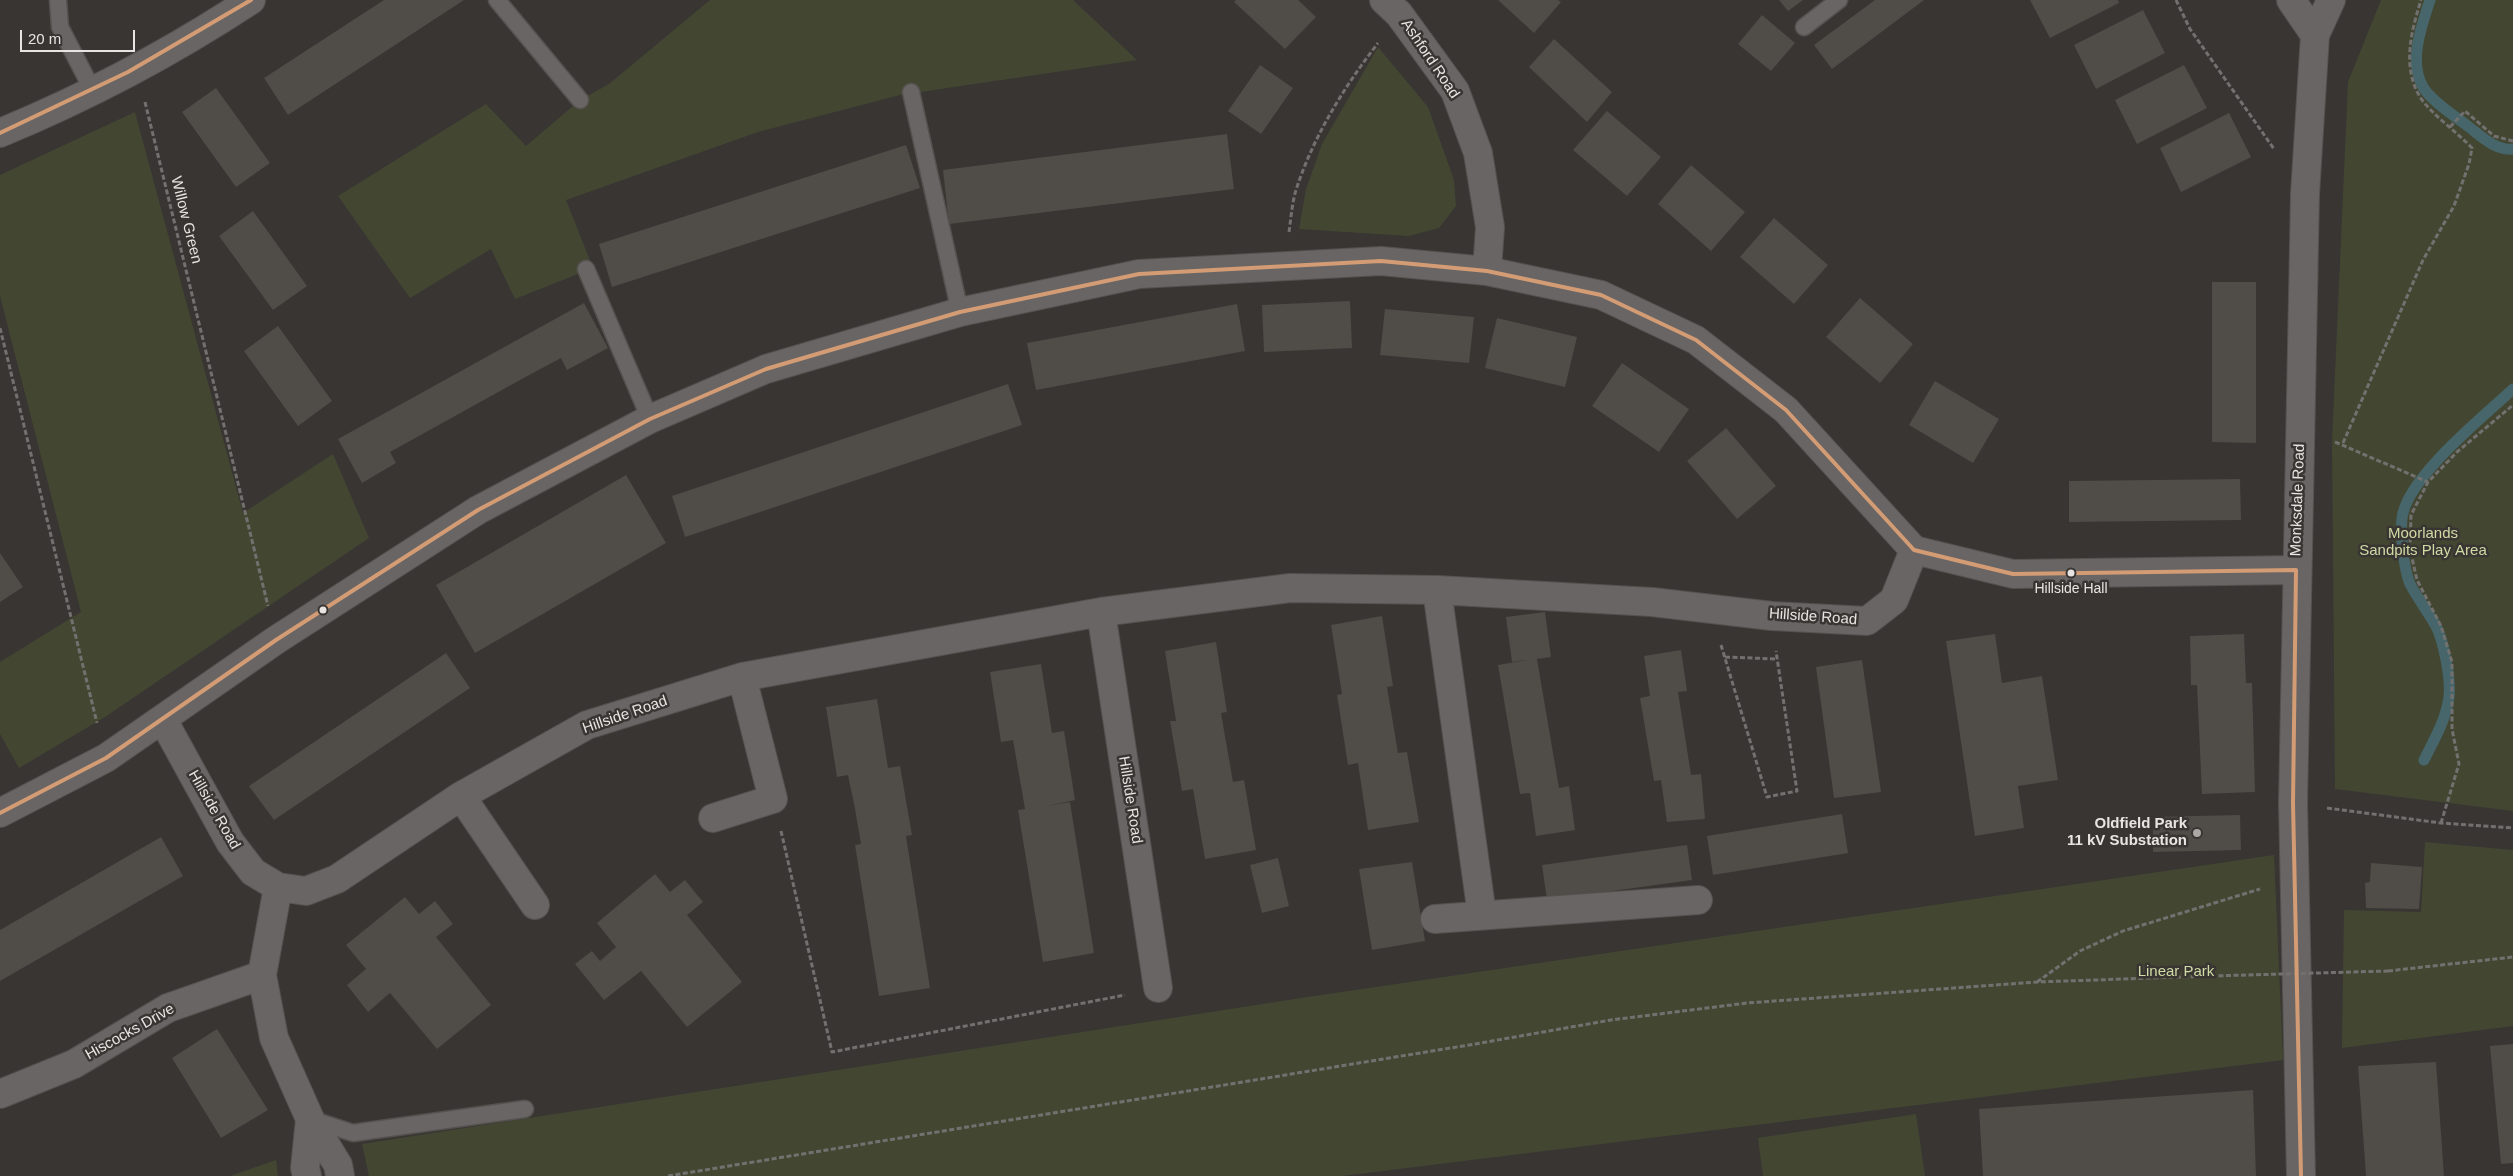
<!DOCTYPE html>
<style>
body{margin:0}
#map{position:relative;width:2513px;height:1176px;overflow:hidden;background:#383533;font-family:Helvetica,sans-serif}
canvas{display:block}
.scale{position:absolute;left:20px;top:30px;width:115px;height:22px;box-sizing:border-box;border:2px solid #e7e4e2;border-top:0;padding-left:6px;font-size:15px;line-height:18px;white-space:nowrap;color:#e7e4e2;-webkit-text-stroke:4px #393532;paint-order:stroke}
</style>
<div id="map">
<canvas width="2513" height="1176"></canvas>
<div class="scale">20 m</div>
</div>
<script>
const ctx = document.querySelector('canvas').getContext('2d');
ctx.lineJoin = 'round';
function paint(path, color) { ctx.fillStyle = color; ctx.fill(path, 'evenodd'); }
function strokePath(path, color, width, dash) { ctx.strokeStyle = color; ctx.lineWidth = width; ctx.lineCap = dash ? 'butt' : 'round'; ctx.setLineDash(dash || []); ctx.stroke(path); }
function label(font, color, halo, rows, align = 'center') {
  ctx.font = font + ' Helvetica,sans-serif'; ctx.lineWidth = 5; ctx.setLineDash([]); ctx.textBaseline = 'middle'; ctx.strokeStyle = halo; ctx.fillStyle = color; for (const [text, x, y, turn = 0] of rows) {
    ctx.save(); ctx.translate(x, y); ctx.rotate((+turn || 0) * Math.PI / 180); ctx.textAlign = isNaN(turn) ? turn : align; if (halo) ctx.strokeText(text, 0, 0); ctx.fillText(text, 0, 0); ctx.restore();
  }
}
paint(new Path2D(`
 M710,0H1073L1137,60L900,95L758,132L566,200L593,268L515,299L491,249L410,298L338,196L486,104L526,146L580,100L609,84Z
 M2381,0H2513V811L2335,789L2332,441L2348,82Z
 M1378,47L1428,107L1454,180L1456,206L1439,228L1409,236L1299,229L1306,189L1322,144Z
 M135,112L243,513L333,454L369,538L105,717L19,768L0,734V662L81,612L0,296V175Z
 M2425,842L2513,850V1026L2342,1048L2344,910L2421,912Z
 M2274,855L2283,1060L1342,1176H369L362,1144L1301,998Z
 M1916,1114L1925,1176H1763L1758,1138Z
 M276,1160L278,1176H230Z`), '#434732');
strokePath(new Path2D(`
 M2430,0C2422,25 2408,61 2423,87C2431,101 2456,117 2469,127C2482,137 2496,151 2513,149
 M2424,760C2434,740 2446,720 2449,697C2451,680 2444,642 2436,626C2428,612 2418,599 2410,584C2404,570 2399,528 2403,513C2412,474 2483,417 2513,389`), '#47666b', 11);
paint(new Path2D(`
 M384,0H464L288,115L264,78Z
 M1236,0H1298L1316,17L1285,49L1234,2Z
 M1498,0H1558L1561,2L1534,33Z
 M1779,0H1803L1788,11Z
 M1875,0H1924L1832,69L1814,45Z
 M2030,0H2118L2119,3L2050,38Z
 M2143,10L2165,53L2096,89L2074,45Z
 M1762,15L1795,43L1771,71L1738,44Z
 M1554,39L1612,92L1587,122L1529,67Z
 M1260,65L1293,88L1261,134L1228,111Z
 M2184,65L2207,108L2137,144L2115,100Z
 M216,88L270,163L236,187L182,112Z
 M1607,111L1661,157L1627,196L1573,150Z
 M2229,113L2251,157L2181,192L2160,148Z
 M1227,134L1234,189L949,224L943,170Z
 M906,145L920,188L612,287L599,244Z
 M1691,165L1745,212L1711,251L1658,204Z
 M253,211L307,286L273,310L219,236Z
 M1774,218L1828,265L1794,304L1740,257Z
 M2212,282H2256V443L2212,442Z
 M1860,298L1913,344L1880,383L1826,337Z
 M1350,301L1352,348L1264,352L1262,305Z
 M584,303L608,348L567,370L561,358L520,380L390,452L396,463L362,483L338,439Z
 M1237,304L1245,351L1036,390L1027,343Z
 M1385,309L1474,317L1469,363L1380,355Z
 M1497,318L1577,337L1565,387L1485,368Z
 M278,326L332,401L298,426L244,351Z
 M1622,363L1689,409L1659,452L1592,406Z
 M1935,381L1999,419L1973,463L1909,425Z
 M1008,384L1022,425L685,537L672,496Z
 M1726,428L1776,486L1737,519L1687,461Z
 M626,475L666,543L475,653L436,585Z
 M2240,479L2241,520L2069,522V481Z
 M0,553L23,587L0,602Z
 M1545,612L1551,657L1537,659L1559,788L1569,786L1575,830L1536,836L1530,793L1520,794L1498,665L1527,660L1512,662L1506,617Z
 M1382,616L1393,686L1387,687L1398,753L1407,752L1419,822L1368,830L1358,763L1348,765L1337,695L1342,694L1331,625Z
 M1995,634L2002,683L2042,676L2058,780L2018,786L2024,828L1975,836L1946,641Z
 M2244,634L2246,683H2252L2255,792L2202,794L2197,685H2191L2190,636Z
 M1216,642L1227,712L1221,713L1233,782L1244,780L1256,850L1205,859L1193,789L1182,791L1170,721H1176L1165,651Z
 M1681,650L1687,691L1678,692L1691,775L1701,774L1705,819L1667,822L1661,780L1654,781L1640,698L1650,696L1644,656Z
 M446,653L470,688L274,820L249,786Z
 M1862,660L1881,792L1834,798L1816,667Z
 M1041,664L1052,733L1064,731L1075,800L1047,806L1070,802L1094,953L1043,962L1018,810L1025,809L1013,740L1001,742L990,672Z
 M877,699L888,768L900,766L912,835L906,836L930,988L879,996L855,845L861,844L855,809L848,775L837,777L826,707Z
 M1842,814L1848,853L1713,875L1707,836Z
 M2240,815L2241,850L2153,852V817Z
 M161,837L183,876L0,981V930Z
 M1687,845L1692,880L1547,900L1542,865Z
 M1278,858L1289,906L1262,913L1250,865Z
 M1412,862L1425,941L1372,950L1359,869Z
 M2371,863L2422,867L2419,909L2366,908L2365,883L2370,882Z
 M655,874L670,892L685,880L703,902L687,915L742,982L687,1027L641,971L604,1000L575,964L592,951L600,961L616,947L597,923Z
 M405,897L419,914L435,901L453,924L436,937L491,1005L437,1049L390,993L368,1012L347,985L366,969L346,945Z
 M217,1029L268,1110L221,1138L172,1058Z
 M2513,1044V1163L2501,1164L2490,1046Z
 M2436,1062L2444,1176H2366L2358,1066Z
 M2253,1090L2256,1176H1983L1979,1109Z`), '#504c47');
const lane = new Path2D(`
 M58,0L60,27L93,91
 M497,0L580,100
 M1804,27L1839,0
 M911,92L960,312
 M586,269L650,419
 M310,1119L353,1133L525,1109`);
const street = new Path2D(`
 M1384,0L1399,14L1455,91L1478,153L1490,227L1487,271
 M2291,0L2315,35
 M0,133C87,97 172,52 251,0
 M1914,550L2013,574L2296,570
 M1437,590L1482,915
 M1101,612L1158,988
 M163,720L230,842L253,872L278,887L306,891L337,879L461,796L587,725L742,677L1101,612L1290,588L1437,590L1652,602L1772,616L1867,621L1894,600L1914,550
 M461,796L535,905
 M0,813L106,758L276,640L478,510L650,419L766,369L960,312L1139,274L1381,261L1487,271L1601,295L1696,340L1786,410L1914,550
 M713,818L773,799L742,677
 M278,887L262,975L274,1038L310,1119L338,1165L340,1176
 M1435,919L1698,900
 M0,1094L74,1064L168,1008L262,975
 M307,1176L305,1168L310,1119
 M2301,1176L2293,803L2305,194L2315,35L2331,0`);
strokePath(lane, '#54514f', 19);
strokePath(street, '#54514f', 30);
strokePath(new Path2D(`
 M2176,0L2190,29L2274,149
 M145,102L268,606
 M2450,127L2465,111L2494,136L2513,141
 M1289,232C1291,218 1292,203 1296,190C1313,137 1344,87 1378,43
 M0,328L97,723
 M2335,442L2428,482
 M2343,443L2423,260L2454,206L2469,164L2472,148C2459,134 2433,115 2422,100C2401,69 2411,32 2421,0
 M1721,645L1767,797L1797,791L1776,651
 M1725,657L1777,659
 M2327,808L2441,823L2513,828
 M2441,823L2459,764L2452,729V662L2441,626L2417,580L2410,549L2411,515L2428,482L2457,452L2513,405
 M781,831L832,1052L1125,995
 M2388,971L2513,957
 M2037,982L2080,951L2123,931L2260,889
 M668,1176L1475,1044L1611,1020L1747,1003L2037,982L2211,976`), '#737170', 3, [5, 2.5]);
strokePath(lane, '#686564', 16);
strokePath(street, '#686564', 28);
strokePath(new Path2D(`
 M2211,976L2388,971`), '#737170', 3, [5, 2.5]);
strokePath(new Path2D(`
 M0,133L128,72L251,0
 M1914,550L2013,574L2296,570
 M2296,570L2293,803L2301,1176
 M0,813L106,758L276,640L478,510L650,419L766,369L960,312L1139,274L1381,261L1487,271L1601,295L1696,340L1786,410L1914,550`), '#d39c74', 4);
for (const [x, y, r, color] of [
 [2071,573,4.5,"#e7e4e2"],
 [323,610,4.5,"#e7e4e2"],
 [2197,833,5,"#aaa7a5"]
]) { const dot = new Path2D(); dot.arc(x, y, r, 0, 2 * Math.PI); ctx.fillStyle = color; ctx.fill(dot); strokePath(dot, '#393532', 2); }
label('14px', '#e7e4e2', '#393532', [
 ["Hillside Hall",2071,589]
]);
label('15px', '#e7e4e2', '#393532', [
 ["Ashford Road",1430,59,56],
 ["Willow Green",186,220,76],
 ["Monksdale Road",2298,500,-88],
 ["Hillside Road",1813,617,4],
 ["Hillside Road",625,715,-19],
 ["Hillside Road",1130,800,81],
 ["Hillside Road",214,810,60],
 ["Hiscocks Drive",130,1032,-29]
]);
label('15px', '#cfdaa5', '#393532', [
 ["Moorlands",2423,534],
 ["Sandpits Play Area",2423,551],
 ["Linear Park",2176,972]
]);
label('bold 15px', '#e7e4e2', '#393532', [
 ["Oldfield Park",2187,824],
 ["11 kV Substation",2187,841]
], 'right');
</script>
